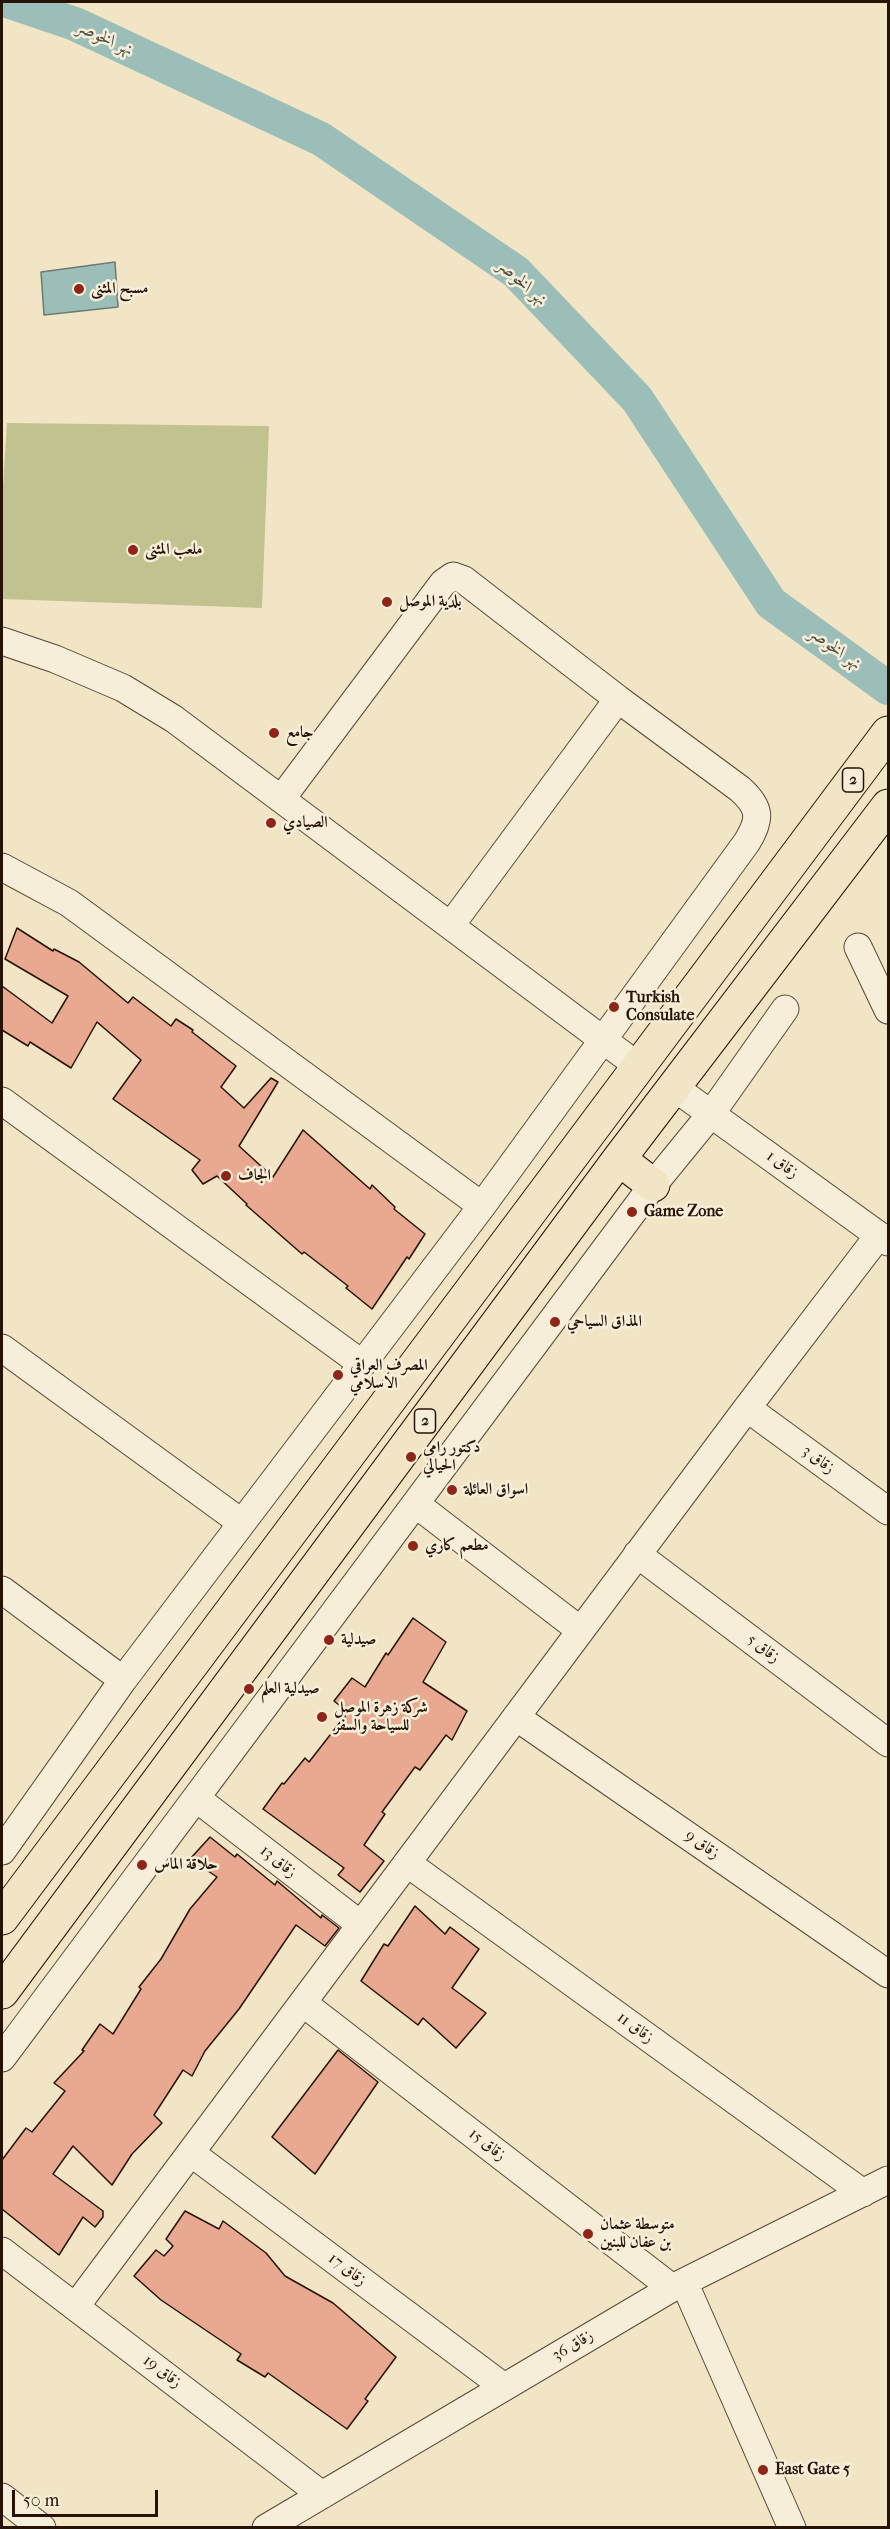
<!DOCTYPE html>
<meta charset="utf-8">
<style>
body{margin:0}
#map{position:relative;width:890px;height:2529px;overflow:hidden;background:#f1e5c5;font-family:"IM FELL French Canon",serif}
canvas{display:block}
.frame{position:absolute;inset:0;border:3px solid #271305;pointer-events:none}
.scale{position:absolute;left:12px;top:2490px;width:146px;height:27px;box-sizing:border-box;border:3px solid #271305;border-top:0;padding-left:8px;font-size:18px;line-height:21px;white-space:nowrap;color:#271305;-webkit-text-stroke:4px #f6eed9;paint-order:stroke}
</style>
<div id="map">
<canvas width="890" height="2529"></canvas>
<div class="frame"></div>
<div class="scale">50 m</div>
</div>
<script>
const ctx = document.querySelector('canvas').getContext('2d');
ctx.lineJoin = 'round';
function paint(path, color) { ctx.fillStyle = color; ctx.fill(path, 'evenodd'); }
function strokePath(path, color, width, dash) { ctx.strokeStyle = color; ctx.lineWidth = width; ctx.lineCap = dash ? 'butt' : 'round'; ctx.setLineDash(dash || []); ctx.stroke(path); }
function label(font, color, halo, rows, align = 'center') {
  ctx.font = font + ' "IM FELL French Canon",Amiri,serif'; ctx.lineWidth = 5; ctx.setLineDash([]); ctx.textBaseline = 'middle'; ctx.strokeStyle = halo; ctx.fillStyle = color; for (const [text, x, y, turn = 0] of rows) {
    ctx.save(); ctx.translate(x, y); ctx.rotate((+turn || 0) * Math.PI / 180); ctx.textAlign = isNaN(turn) ? turn : align; if (halo) ctx.strokeText(text, 0, 0); ctx.fillText(text, 0, 0); ctx.restore();
  }
}
paint(new Path2D(`
 M7,423L269,426L262,608L2,599V501Z`), '#c2c290');
const water = new Path2D(`
 M115,262L118,307L44,315L41,272Z`);
paint(water, '#9bbfb8');
strokePath(water, '#6d7a70', 1.5);
strokePath(new Path2D(`
 M10,2L75,24L321,139L516,272L637,399L771,603L888,688`), '#9bbfb8', 34);
const building = new Path2D(`
 M17,928L53,951L54,949L79,962L128,1003L133,997L171,1026L176,1019L193,1030L192,1032L236,1066L221,1087L244,1108L271,1078L278,1082L239,1146L273,1177L303,1130L370,1189L372,1185L395,1207L394,1209L425,1234L409,1259L407,1257L372,1309L346,1288L348,1286L304,1252L302,1254L246,1205L247,1204L217,1176L203,1184L192,1170L200,1160L113,1099L141,1060L97,1022L71,1068L30,1042L28,1046L2,1030V986L52,1023L68,996L5,959Z
 M413,1618L446,1642L423,1682L467,1711L452,1740L446,1735L420,1770L415,1767L382,1812L385,1814L364,1845L384,1861L360,1892L338,1875L344,1868L263,1809L282,1783L284,1784L305,1758L309,1762L348,1712L334,1701L352,1678L365,1687L386,1653L388,1655Z
 M210,1837L235,1857L237,1854L275,1885L277,1881L321,1918L322,1915L339,1928L325,1946L296,1925L239,2009L205,2051L192,2076L183,2070L154,2115L162,2123L132,2154L112,2185L73,2146L53,2174L103,2211V2217L95,2227L83,2217L59,2255L2,2209V2160L26,2128L32,2132L65,2091L54,2083L84,2051L82,2050L100,2024L113,2034L141,1989L139,1987L161,1959L190,1909L217,1877L190,1859Z
 M415,1906L445,1934L450,1927L479,1949L452,1988L486,2013L456,2048L423,2018L418,2025L361,1981L384,1944L388,1946Z
 M338,2050L378,2082L315,2174L272,2137Z
 M185,2211L219,2229L223,2221L266,2253L285,2276L333,2303L396,2357L365,2399L368,2401L347,2429L268,2373L265,2377L237,2360L241,2354L161,2300L134,2276L156,2250L164,2256L173,2246L166,2239Z`);
paint(building, '#e9a890');
strokePath(building, '#271305', 1.5);
const minor = new Path2D(`
 M2,641L55,659L123,688L174,719L638,1066
 M2,867L69,903L482,1206
 M451,925L618,699
 M858,947L888,1010
 M675,1088L888,1242
 M2,1101L361,1363
 M2,1348L242,1523
 M747,1408L888,1511
 M417,1505L580,1630
 M637,1554L888,1743
 M2,1590L123,1680
 M516,1717L888,1974
 M196,1798L361,1925
 M2,1851L123,1680L482,1206L747,842C761,819 761,808 740,789L618,699L464,580L453,576L443,583L282,798
 M407,1863L863,2193
 M303,2003L672,2288
 M2,2058L653,1185L711,1114L785,1009
 M191,2153L504,2387
 M2,2251L322,2495
 M684,2282L792,2528
 M76,2306L747,1408L879,1235
 M2,2497L42,2528
 M266,2528L672,2288L888,2180`);
const highway = new Path2D(`
 M619,1159L653,1185
 M2,1918L888,733
 M2,1992L619,1159L888,806`);
strokePath(minor, '#5a4835', 29);
strokePath(highway, '#271305', 35);
strokePath(minor, '#f6eed9', 27);
strokePath(highway, '#f1e5c5', 33);
for (const [x, y, r, color] of [
 [79,289,6,"#8f2418"],
 [133,550,6,"#8f2418"],
 [387,602,6,"#8f2418"],
 [274,733,6,"#8f2418"],
 [271,823,6,"#8f2418"],
 [614,1007,6,"#8f2418"],
 [226,1176,6,"#8f2418"],
 [632,1212,6,"#8f2418"],
 [555,1322,6,"#8f2418"],
 [338,1375,6,"#8f2418"],
 [411,1457,6,"#8f2418"],
 [452,1490,6,"#8f2418"],
 [413,1546,6,"#8f2418"],
 [329,1640,6,"#8f2418"],
 [249,1689,6,"#8f2418"],
 [322,1717,6,"#8f2418"],
 [142,1865,6,"#8f2418"],
 [588,2234,6,"#8f2418"],
 [763,2470,6,"#8f2418"]
]) { const dot = new Path2D(); dot.arc(x, y, r, 0, 2 * Math.PI); ctx.fillStyle = color; ctx.fill(dot); strokePath(dot, '#f6eed9', 2); }
for (const [x, y, w] of [
 [853,780,21],
 [425,1421,21]
]) { const box = new Path2D(); box.roundRect(x - w / 2, y - 12, w, 24, 4.5); ctx.fillStyle = '#f6eed9'; ctx.fill(box); strokePath(box, '#271305', 1.5); }
label('bold 15px', '#271305', null, [
 ["2",853,780],
 ["2",425,1421]
]);
label('bold 16px', '#271305', '#f6eed9', [
 ["مسبح المثنى",91,289],
 ["ملعب المثنى",145,550],
 ["بلدية الموصل",399,602],
 ["جامع",286,733],
 ["الصيادي",283,823],
 ["Turkish",626,998],
 ["Consulate",626,1016],
 ["الجاف",238,1176],
 ["Game Zone",644,1212],
 ["المذاق السياحي",567,1322],
 ["المصرف العراقي",350,1366],
 ["الاسلامي",350,1384],
 ["دكتور رامي",423,1448],
 ["الحيالي",423,1466],
 ["اسواق العائلة",464,1490],
 ["مطعم كاري",425,1546],
 ["صيدلية",341,1640],
 ["صيدلية العلم",261,1689],
 ["شركة زهرة الموصل",334,1708],
 ["للسياحة والسفر",334,1726],
 ["حلاقة الماس",154,1865],
 ["متوسطة عثمان",600,2225],
 ["بن عفان للبنين",600,2243],
 ["East Gate 5",775,2470]
], 'left');
label('16px', '#271305', '#f6eed9', [
 ["زقاق 1",782,1165,36],
 ["زقاق 3",818,1460,36],
 ["زقاق 5",763,1649,37],
 ["زقاق 9",702,1845,35],
 ["زقاق 13",278,1862,38],
 ["زقاق 11",635,2028,36],
 ["زقاق 15",487,2145,38],
 ["زقاق 17",347,2270,37],
 ["زقاق 36",573,2346,-31],
 ["زقاق 19",162,2372,37]
]);
label('italic 18px', '#504f44', '#f6eed9', [
 ["نهر الخوصر",105,39,25],
 ["نهر الخوصر",522,283,42],
 ["نهر الخوصر",835,649,36]
]);
</script>
